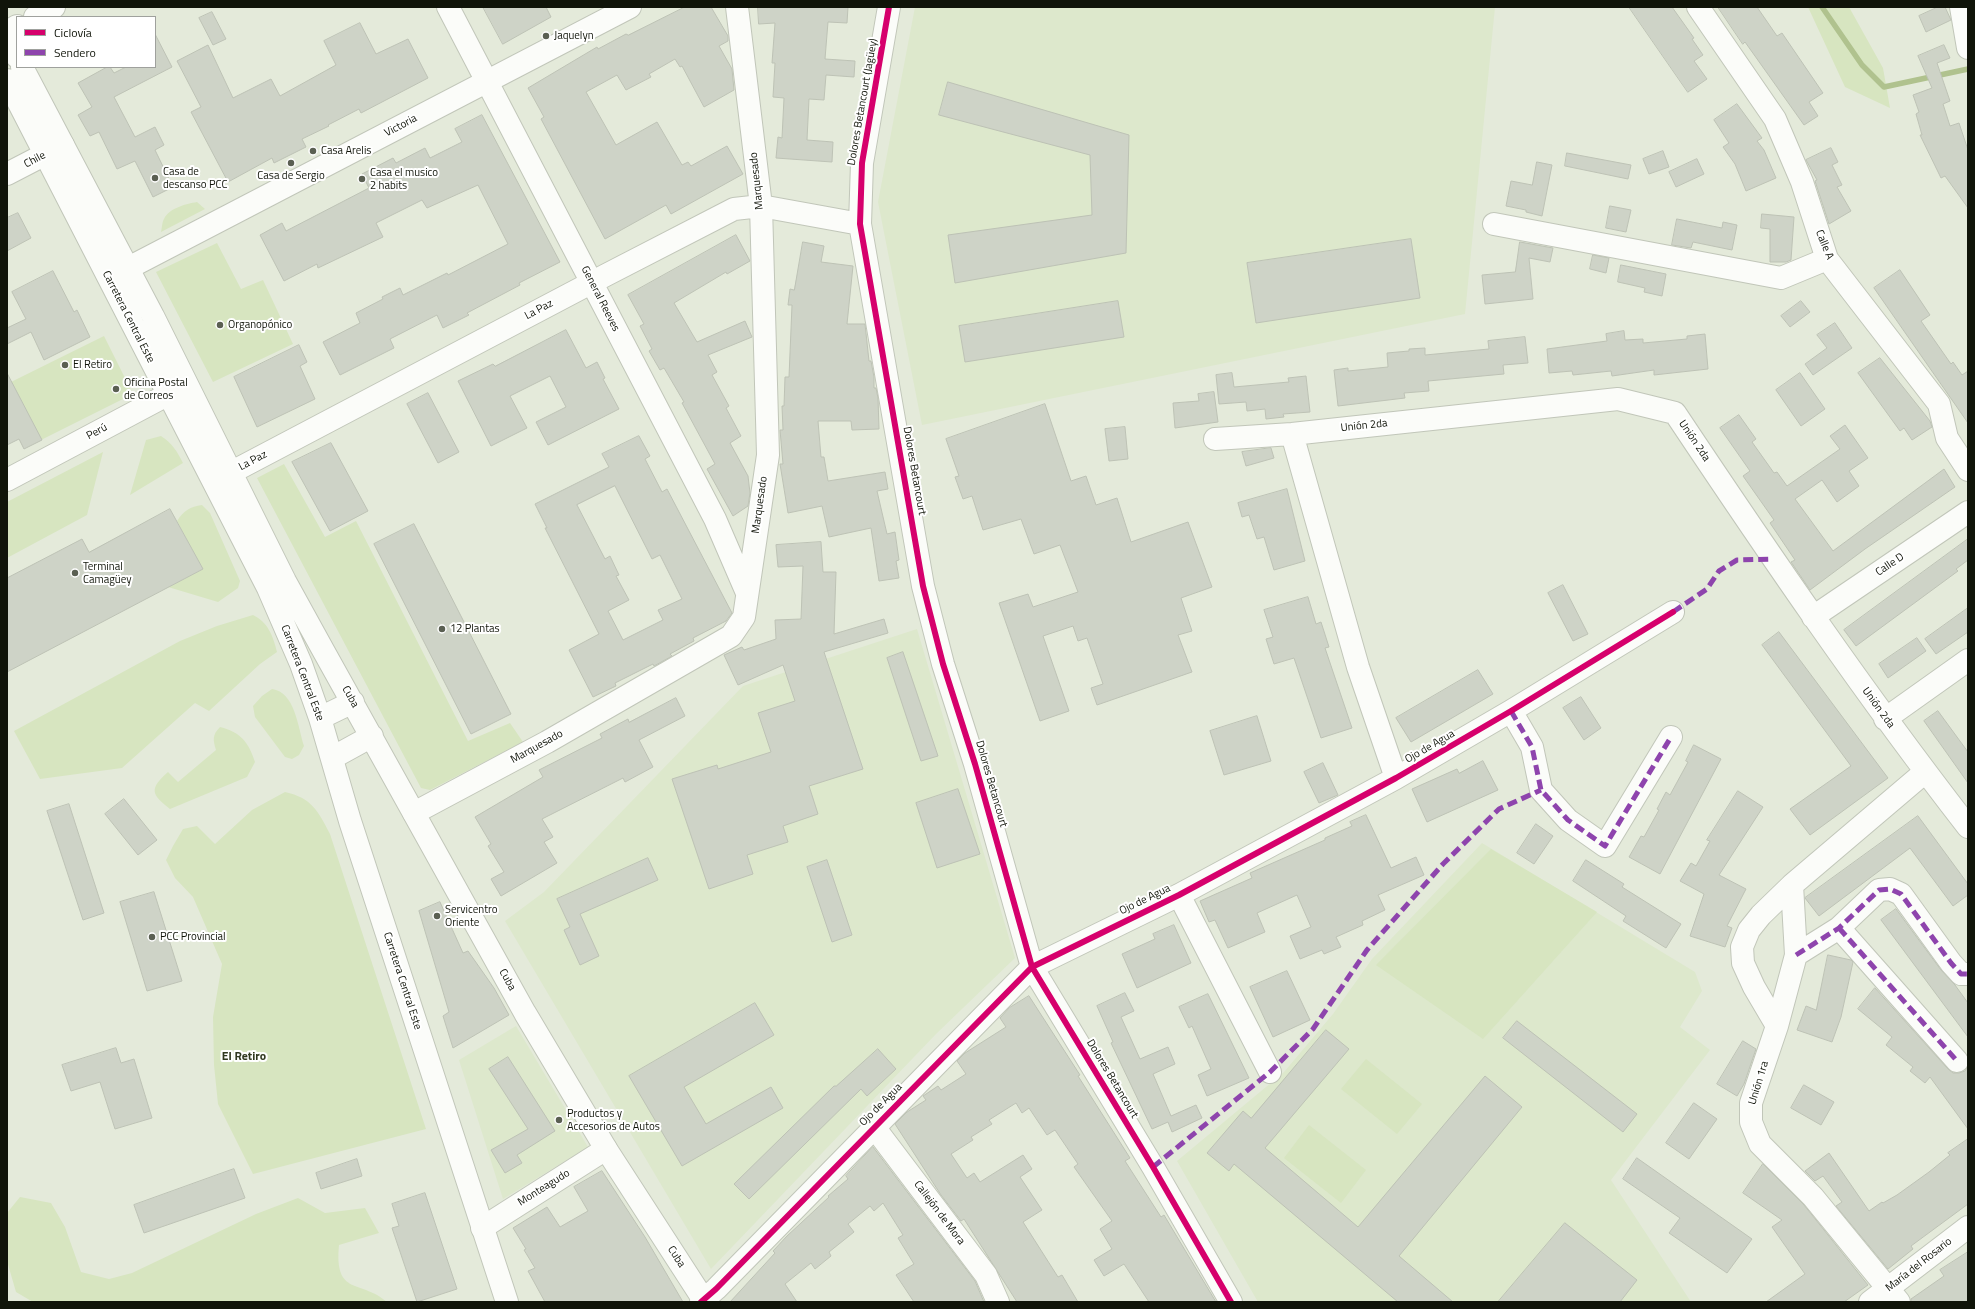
<!DOCTYPE html>
<meta charset="utf-8">
<style>
body{margin:0}
#map{position:relative;width:1975px;height:1309px;overflow:hidden;background:#e4eada;font-family:"Titillium Web",sans-serif}
canvas{display:block}
.frame{position:absolute;inset:0;border:8px solid #101409;pointer-events:none}
.legend{position:absolute;left:16px;top:16px;width:140px;height:52px;box-sizing:border-box;background:#fff;border:1px solid #9fa19d;margin:0;padding:5px 7px;list-style:none;font-size:12px;color:#101409}
.legend li{display:flex;align-items:center;gap:8px;height:20px}
.legend b{width:20px;border:1px solid #9fa19d}
</style>
<div id="map">
<canvas width="1975" height="1309"></canvas>
<div class="frame"></div>
<ul class="legend">
<li><b style="height:5px;background:#d6006c"></b>Ciclovía</li>
<li><b style="height:5px;background:#8e44ad"></b>Sendero</li>
</ul>
</div>
<script>
const ctx = document.querySelector('canvas').getContext('2d');
ctx.lineJoin = 'round';
function paint(path, color) { ctx.fillStyle = color; ctx.fill(path, 'evenodd'); }
function strokePath(path, color, width, dash) { ctx.strokeStyle = color; ctx.lineWidth = width; ctx.lineCap = dash ? 'butt' : 'round'; ctx.setLineDash(dash || []); ctx.stroke(path); }
function label(font, color, halo, rows, align = 'center') {
  ctx.font = font + ' "Titillium Web",sans-serif'; ctx.lineWidth = 4; ctx.setLineDash([]); ctx.textBaseline = 'middle'; ctx.strokeStyle = halo; ctx.fillStyle = color; for (const [text, x, y, turn = 0] of rows) {
    ctx.save(); ctx.translate(x, y); ctx.rotate((+turn || 0) * Math.PI / 180); ctx.textAlign = isNaN(turn) ? turn : align; if (halo) ctx.strokeText(text, 0, 0); ctx.fillText(text, 0, 0); ctx.restore();
  }
}
paint(new Path2D(`
 M915,7H1495L1465,314L922,425L878,202Z
 M917,629L1015,958L936,1034L711,1269L505,921L544,892L743,686Z
 M1482,843L1695,972L1702,991L1680,1027L1710,1050L1611,1180L1691,1302H1258L1177,1161L1284,1072L1333,1014L1372,959Z
 M516,1026L588,1147L503,1199L459,1060Z`), '#dde8cc');
paint(new Path2D(`
 M1808,7H1849L1883,68L1890,108L1845,87Z
 M197,202L205,209L161,232C162,228 162,222 164,219C169,208 186,204 197,202Z
 M217,243L241,289L263,280L293,344L213,382L156,272Z
 M104,336L133,394L41,440L11,382Z
 M161,436C172,443 177,451 183,463L130,495L146,440Z
 M103,452L87,515L7,558V502Z
 M284,464L325,537L356,521L468,741L510,723L523,742L430,790L421,788L257,478Z
 M202,505L210,513L240,581L238,588L218,602L168,587L202,569L177,521C184,510 190,507 202,505Z
 M253,615C268,622 273,636 277,652L260,664L209,711L195,703L122,768L40,779L14,731L180,641L217,626Z
 M272,689C295,692 298,727 304,746L299,755L292,759L285,757L255,717L253,706L262,696Z
 M220,727C241,732 249,743 255,762L247,777L170,809C151,794 149,789 168,772L178,782L216,750C213,740 212,735 220,727Z
 M285,792C312,798 318,811 330,834L426,1129L253,1174L218,1104L214,1065L213,1017L222,964L193,897L175,878L166,860L173,846L183,829L197,826L215,844L252,810Z
 M1491,849L1597,912L1483,1039L1376,965Z
 M1366,1059L1422,1104L1397,1134L1341,1089Z
 M1309,1125L1366,1170L1341,1203L1284,1158Z
 M20,1197L51,1203L65,1227L81,1272L109,1279L132,1273L256,1214L298,1198L325,1213L365,1208L379,1233L339,1245C334,1297 361,1279 387,1302H33L16,1292L7,1261V1213Z`), '#d7e5c0');
strokePath(new Path2D(`
 M1822,7L1862,65L1884,87L1968,69`), '#b0c28e', 5.5);
const building = new Path2D(`
 M483,7H546L551,17L503,44Z
 M685,7H711L728,36V41L719,46L732,69L734,90L704,107L682,66L680,67L675,59L649,74L651,77L626,90L617,75L586,92L616,145L657,122L682,165L688,162L691,166L727,146L743,174L671,214L666,205L605,239L541,119L544,117L528,88L597,47L598,49L626,34L628,35Z
 M758,7H848L847,23L828,22L825,59L855,61L854,77L826,75L824,100L809,99L807,140L833,142L832,162L776,158L778,137L782,138L784,98L773,97L775,63H772L775,23L759,24Z
 M1629,7H1672L1694,38L1692,39L1703,55L1694,61L1707,79L1688,92Z
 M1718,7H1757L1777,36L1782,33L1823,93L1809,102L1818,116L1804,125L1745,42L1743,44Z
 M1938,7H1945L1951,20L1926,32L1919,16Z
 M212,12L226,39L213,45L199,18Z
 M360,23L376,54L408,39L428,78L361,113L359,109L328,125L329,126L302,139L306,147L274,163L272,158L228,182L191,112L201,107L177,61L208,45L233,98L271,79L280,96L336,65L324,41Z
 M155,34L172,67L114,97L135,137L155,127L164,145L155,150L173,187L153,197L135,161L117,169L99,132L90,136L78,115L92,107L78,83L107,67H110L114,73L126,67H155Z
 M1944,45L1950,58L1937,63L1950,101L1943,104L1950,126L1959,123L1968,150V208L1945,176L1941,178L1920,135H1922L1916,114L1919,112L1913,95L1932,88L1918,56Z
 M948,82L1129,135L1126,253L955,283L948,235L1092,215L1090,155L939,115Z
 M1737,104L1762,138L1757,141L1764,150L1776,178L1746,191L1735,164L1723,147L1729,143L1714,120Z
 M482,115L560,262L519,283L520,285L467,313L469,315L443,328L437,315L390,339L394,348L340,375L323,342L360,323L356,313L383,299L382,297L400,288L403,295L447,273L448,275L508,244L478,185L427,208L422,200L376,223L383,237L318,268L317,264L284,281L260,235L282,223L286,231L369,188L362,174L393,158L396,163L425,148L430,158L462,142L455,129Z
 M1831,148L1838,162L1832,165L1842,185L1837,187L1851,211L1829,224L1815,181L1817,180L1806,160Z
 M1663,151L1669,167L1649,174L1643,159Z
 M1567,153L1631,165L1628,179L1565,166Z
 M1697,159L1704,174L1676,187L1669,172Z
 M1537,162L1552,165L1542,216L1526,212V210L1506,206L1511,181L1532,185Z
 M1610,206L1631,210L1626,232L1606,228Z
 M18,213L31,238L7,251V218Z
 M1762,214L1794,217L1791,260L1786,262H1770V229L1761,228Z
 M1677,219L1722,228L1723,222L1737,225L1732,250L1693,242L1691,248L1672,245Z
 M736,235L750,261L727,274L726,272L674,303L697,342L745,321L752,337L708,355L717,372L712,375L729,406L726,408L741,436L730,443L748,476L750,493L748,506L733,516L707,469L715,464L682,403L684,402L664,368L660,370L649,351L652,349L640,326L644,324L628,295Z
 M1411,239L1420,298L1256,323L1247,263Z
 M803,242L824,246L821,262L853,266L847,324H865L869,361H871L874,377V388H876L878,398L879,429L852,430L851,421H818L821,457H824L828,481L885,472L888,489L877,491L887,534L895,532L899,560L896,561L899,578L879,581L871,528L829,537L822,506L788,513L780,464H783L780,430H783L782,406H784L785,377H789L792,305H788L790,289L794,290Z
 M1520,242L1553,248L1550,262L1529,258L1533,299L1485,304L1482,275L1515,272Z
 M1593,255L1609,258L1606,273L1590,269Z
 M1621,265L1666,274L1662,296L1644,292L1645,288L1618,282Z
 M1900,270L1930,315L1921,321L1951,364L1953,362L1962,375L1968,371V423L1874,288Z
 M53,271L74,312L77,310L90,337L44,360L31,332L7,344V328L26,319L12,292Z
 M1118,301L1124,337L965,362L959,326Z
 M1801,301L1810,312L1790,327L1781,316Z
 M1835,323L1852,348L1813,375L1805,364L1827,348L1817,335Z
 M566,330L586,368L597,362L605,378L603,379L619,409L548,445L536,422L566,407L550,376L510,396L527,428L491,446L458,381L493,364L495,366Z
 M1624,331L1625,340L1643,339V343L1687,339V336L1705,334L1708,369L1654,375V370L1612,376L1611,371L1573,375L1572,371L1549,373L1547,349L1607,341L1606,334Z
 M1525,337L1528,363L1503,365L1504,374L1428,381L1429,391L1404,393L1405,398L1338,406L1334,370L1348,368V371L1388,367L1387,353L1409,351V349L1425,348V355L1489,349L1488,341Z
 M299,345L307,362L300,366L315,399L257,427L234,377Z
 M1880,358L1930,421L1932,427L1912,440L1904,428L1900,431L1858,373Z
 M7,373L42,440L24,449L19,439L7,445Z
 M1232,373L1234,387L1289,382L1288,378L1306,376L1310,412L1283,414L1284,417L1266,419L1265,409L1247,411L1246,402L1219,404L1216,375Z
 M1800,373L1825,409L1801,426L1776,390Z
 M1214,392L1218,422L1175,428L1173,403L1199,401L1198,394Z
 M428,393L459,452L438,463L407,404Z
 M1045,404L1071,481L1086,476L1096,505L1117,498L1131,542L1188,522L1212,587L1181,598L1192,631L1178,635L1192,672L1097,705L1091,688L1103,684L1087,638L1078,641L1073,626L1043,636L1069,711L1040,721L999,603L1028,594L1033,607L1078,592L1060,545L1034,554L1021,519L983,530L972,496L963,499L955,477L959,476L946,439Z
 M1739,415L1756,439L1752,442L1774,473L1777,472L1787,486L1840,449L1830,436L1845,425L1868,458L1849,471L1859,486L1837,502L1822,480L1795,499L1833,551L1944,469L1955,487L1865,549L1810,590L1791,562L1795,560L1770,523L1774,520L1743,476L1750,471L1720,428Z
 M1125,427L1128,459L1109,461L1105,429Z
 M639,436L650,456L645,459L662,492L667,489L732,613L726,621L693,638L694,641L670,654L672,656L654,666L653,664L615,683L616,686L593,697L569,650L599,634L545,528H547L535,504L609,467L602,454ZM615,486L652,559L660,555L682,599L658,610L663,620L623,640L608,611L629,600L616,576L619,575L610,556L605,559L577,505Z
 M331,443L368,511L330,531L292,462Z
 M1271,448L1274,458L1246,466L1242,452Z
 M1287,489L1305,561L1274,570L1264,537L1257,539L1249,515L1242,517L1238,503Z
 M170,509L203,569L7,672V578L82,539L89,552Z
 M414,524L511,714L471,734L374,544Z
 M1968,539V560L1956,569L1958,571L1856,646L1844,630Z
 M821,542L823,572H836L834,634L884,619L888,633L824,652L863,769L809,786L818,814L783,826L788,842L747,855L753,874L709,889L672,779L717,765L718,769L771,752L758,713L795,701L783,665L738,685L724,655L742,647L744,650L776,639L775,620L801,619L803,566L778,567L776,545Z
 M1563,585L1588,634L1573,641L1548,593Z
 M1308,597L1316,624L1321,622L1329,647L1325,648L1352,728L1321,738L1294,658L1274,664L1266,639L1273,637L1264,610Z
 M1968,608V632L1936,654L1925,639Z
 M1779,632L1888,778L1810,835L1790,809L1851,766L1762,645Z
 M1917,638L1926,651L1888,678L1879,664Z
 M903,652L938,756L921,761L887,658Z
 M1478,670L1493,694L1411,742L1396,718Z
 M1581,697L1601,728L1584,740L1563,708Z
 M676,698L685,716L639,740L653,767L625,782L623,778L542,819L553,837L544,842L557,863L501,896L491,879L504,872L488,846L491,844L475,817L543,777L539,770L602,738L600,734L628,719L629,722Z
 M1938,711L1968,752V783L1924,721Z
 M1257,716L1271,761L1224,775L1210,731Z
 M1694,745L1721,759L1660,874L1629,857L1641,836L1644,837L1659,810L1657,809L1666,792L1670,795L1688,762L1686,761Z
 M1483,761L1498,790L1427,822L1412,789L1457,769L1459,773Z
 M1323,763L1338,795L1319,803L1304,772Z
 M958,789L980,854L937,868L916,803Z
 M1738,791L1763,807L1719,875L1746,889L1727,926L1732,928L1725,947L1690,936L1704,894L1680,881L1691,863L1696,866L1710,841L1707,840Z
 M124,799L157,840L138,855L105,814Z
 M69,804L104,913L83,920L47,811Z
 M1366,815L1391,868L1416,857L1424,875L1378,895L1385,910L1362,921L1363,925L1336,937L1341,947L1324,954L1322,950L1300,959L1290,936L1311,927L1297,895L1257,913L1265,932L1228,948L1215,920L1209,922L1200,901L1252,878L1250,873L1325,840V838L1352,826L1350,822Z
 M1918,816L1968,884V895L1953,906L1910,848L1819,916L1805,898Z
 M1536,824L1553,836L1534,864L1517,853Z
 M648,858L658,880L580,914L599,956L580,965L564,930L570,927L557,899Z
 M827,860L852,935L832,942L807,867Z
 M1586,860L1624,884L1622,887L1681,924L1666,948L1623,921L1626,916L1573,881Z
 M154,892L182,981L147,991L120,902Z
 M440,902L463,953L468,951L494,988L509,1015L453,1048L443,1016L449,1012L419,911Z
 M1896,909L1941,970L1955,985L1968,1003V1037L1881,920Z
 M1174,925L1191,963L1137,988L1122,954L1155,939L1153,934Z
 M1828,955L1851,960L1853,962L1841,1017L1832,1042L1797,1030L1806,1006L1816,1010Z
 M1287,971L1310,1020L1273,1037L1250,987Z
 M1875,988L1948,1069L1953,1073H1959L1965,1071L1968,1066V1129L1930,1077L1925,1083L1910,1071L1913,1067L1886,1045L1892,1037L1858,1009Z
 M1125,993L1134,1011L1121,1017L1140,1059L1168,1047L1175,1064L1153,1074L1171,1116L1196,1105L1202,1118L1172,1132L1168,1122L1152,1129L1111,1043L1113,1042L1097,1006Z
 M1208,994L1249,1078L1207,1096L1198,1075L1211,1069L1192,1026L1189,1028L1179,1007Z
 M1029,996L1080,1075L1078,1076L1130,1158L1125,1161L1161,1217L1164,1215L1216,1302H1149L1124,1264L1104,1276L1094,1260L1112,1249L1100,1229L1112,1221L1074,1167L1078,1164L1055,1130L1047,1135L1029,1108L1022,1113L1016,1103L989,1120L992,1124L971,1137L973,1140L951,1154L967,1178L974,1173L980,1182L1023,1155L1032,1169L1020,1177L1042,1210L1023,1222L1058,1277L1062,1275L1078,1302H1017L964,1219L961,1221L941,1195L895,1124L907,1112L926,1100L923,1096L938,1086L941,1090L966,1074L957,1061L965,1053L1006,1027L1000,1018L1009,1008Z
 M755,1003L774,1035L684,1087L706,1124L771,1087L783,1108L682,1166L629,1076Z
 M1517,1021L1637,1114L1623,1132L1503,1038Z
 M1326,1030L1349,1049L1265,1148L1358,1227L1485,1076L1522,1107L1399,1256L1453,1302H1398L1234,1164L1229,1171L1207,1153L1243,1111L1251,1118Z
 M1743,1041L1756,1049L1744,1084L1737,1096L1717,1084Z
 M116,1048L121,1063L134,1059L152,1118L115,1129L100,1082L71,1091L62,1065Z
 M878,1049L896,1069L867,1096L861,1089L749,1199L734,1184L834,1086H836Z
 M508,1057L555,1131L517,1155L522,1163L505,1173L491,1150L528,1129L489,1069Z
 M1804,1085L1834,1102L1821,1125L1791,1108Z
 M1694,1103L1717,1119L1689,1159L1666,1143Z
 M1968,1139V1204L1911,1246L1913,1249L1888,1269L1836,1206L1842,1202L1823,1176L1815,1181L1805,1171L1829,1153L1869,1211L1882,1202L1883,1203L1897,1195L1929,1172L1950,1155L1948,1153Z
 M873,1147L975,1281L984,1302H914L896,1275L914,1264L898,1238L903,1235L883,1203L874,1211L870,1206L848,1224L854,1232L829,1252L831,1256L815,1269L811,1263L785,1284L797,1302H730L775,1253L773,1251L787,1236L829,1197L828,1196L848,1179L846,1176Z
 M1637,1158L1752,1239L1727,1273L1669,1233L1680,1218L1623,1179Z
 M357,1159L362,1176L321,1189L316,1173Z
 M1763,1164L1804,1205L1868,1285L1844,1302H1766L1805,1274L1772,1227L1782,1220L1743,1193Z
 M234,1169L245,1198L144,1233L134,1205Z
 M602,1171L645,1237L683,1302H545L528,1271L535,1268L524,1250L526,1249L513,1228L547,1207L560,1227L588,1211L574,1187Z
 M425,1193L457,1289L417,1302L392,1228L399,1226L392,1204Z
 M1565,1223L1637,1280L1620,1302H1498Z
 M1968,1252V1302H1911V1299L1944,1276L1940,1270Z`);
paint(building, '#ced3c7');
strokePath(building, '#bdc2b5', 1);
const minor = new Path2D(`
 M448,7L715,519L747,593
 M889,7L862,163L860,224L923,586L943,664L975,764L1032,967L1153,1167L1231,1302
 M1698,7L1775,119L1802,182L1827,259L1939,404L1947,438L1968,470
 M1961,7L1968,48
 M35,17L54,7
 M7,32L17,26
 M7,174L63,145
 M1494,224L1781,278L1827,259
 M111,277L630,7
 M1292,434L1358,667L1396,778
 M1215,439L1292,434L1618,399L1675,413C1769,554 1864,693 1968,827
 M232,472L606,275L734,209L761,206L860,224
 M7,480L184,386
 M1813,617L1968,512
 M1511,711L1532,747L1541,790L1568,820L1605,846L1671,737
 M1885,719L1968,660
 M414,813L547,742L731,636L744,617L768,455L761,206L737,7
 M1792,885L1796,955L1777,1026L1751,1103V1122L1760,1144L1813,1197L1899,1302
 M1179,895L1270,1072
 M1839,928L1957,1061
 M1796,955L1839,928L1879,890L1890,889L1901,894L1951,963L1961,974H1968
 M1777,1026L1754,987L1743,963L1742,947L1749,930L1761,915L1792,885L1925,772
 M874,1127L986,1275L998,1302
 M482,1228L606,1149
 M701,1302L716,1289L1032,967L1179,895L1396,778L1511,711L1673,612
 M1870,1302L1968,1227`);
const major = new Path2D(`
 M7,38L17,57
 M22,67L153,316L285,581L323,650L525,1013L606,1149L705,1302
 M7,80L268,588L301,664L320,718L350,821L507,1302
 M320,718L353,702
 M332,758L372,736`);
strokePath(minor, '#c1c6b9', 24);
strokePath(major, '#c1c6b9', 24);
strokePath(minor, '#fbfcf9', 22);
strokePath(major, '#fbfcf9', 22);
strokePath(new Path2D(`
 M1673,612L1707,589L1719,571L1737,560L1773,559
 M1511,711L1532,747L1541,790L1568,820L1605,846L1671,737
 M1839,928L1957,1061
 M1796,955L1839,928L1879,890L1890,889L1901,894L1951,963L1961,974H1968
 M1153,1167L1270,1072L1313,1029L1367,950L1443,864L1499,809L1541,790`), '#8e44ad', 5, [10, 5]);
strokePath(new Path2D(`
 M889,7L862,163L860,224L923,586L943,664L975,764L1032,967L1153,1167L1231,1302
 M701,1302L716,1289L1032,967L1179,895L1396,778L1511,711L1673,612`), '#d6006c', 6);
for (const [x, y, r, color] of [
 [546,36,4,"#5a5f52"],
 [313,151,4,"#5a5f52"],
 [291,163,4,"#5a5f52"],
 [155,178,4,"#5a5f52"],
 [362,179,4,"#5a5f52"],
 [220,325,4,"#5a5f52"],
 [65,365,4,"#5a5f52"],
 [116,389,4,"#5a5f52"],
 [75,573,4,"#5a5f52"],
 [442,629,4,"#5a5f52"],
 [437,916,4,"#5a5f52"],
 [152,937,4,"#5a5f52"],
 [559,1120,4,"#5a5f52"]
]) { const dot = new Path2D(); dot.arc(x, y, r, 0, 2 * Math.PI); ctx.fillStyle = color; ctx.fill(dot); strokePath(dot, '#fff', 1.5); }
label('11px', '#101409', '#fff', [
 ["Jaquelyn",554,36],
 ["Casa Arelis",321,151],
 ["Casa de",163,172],
 ["descanso PCC",163,185],
 ["Casa el musico",370,173],
 ["2 habits",370,186],
 ["Casa de Sergio",291,176,"center"],
 ["Organopónico",228,325],
 ["El Retiro",73,365],
 ["Oficina Postal",124,383],
 ["de Correos",124,396],
 ["Terminal",83,567],
 ["Camagüey",83,580],
 ["12 Plantas",450,629],
 ["Servicentro",445,910],
 ["Oriente",445,923],
 ["PCC Provincial",160,937],
 ["Productos y",567,1114],
 ["Accesorios de Autos",567,1127]
], 'left');
label('11px', '#101409', '#fff', [
 ["Dolores Betancourt (Jagüey)",863,102,-80],
 ["Victoria",401,126,-28],
 ["Chile",35,160,-28],
 ["Marquesado",757,181,-96],
 ["Calle A",1824,245,68],
 ["General Reeves",600,299,63],
 ["La Paz",539,310,-28],
 ["Carretera Central Este",128,317,63],
 ["Unión 2da",1364,426,-6],
 ["Perú",97,432,-28],
 ["Unión 2da",1694,441,56],
 ["La Paz",253,461,-28],
 ["Dolores Betancourt",914,471,80],
 ["Marquesado",760,505,-82],
 ["Calle D",1890,565,-34],
 ["Carretera Central Este",302,673,69],
 ["Cuba",350,697,61],
 ["Unión 2da",1878,708,54],
 ["Marquesado",537,747,-29],
 ["Ojo de Agua",1430,747,-30],
 ["Dolores Betancourt",991,784,74],
 ["Ojo de Agua",1145,900,-26],
 ["Cuba",507,980,61],
 ["Carretera Central Este",402,981,72],
 ["Dolores Betancourt",1112,1079,59],
 ["Unión 1ra",1759,1083,-73],
 ["Ojo de Agua",881,1105,-45],
 ["Monteagudo",544,1188,-32],
 ["Callejón de Mora",939,1213,53],
 ["Cuba",676,1257,57],
 ["María del Rosario",1919,1265,-38]
]);
label('bold 12px', '#30381f', '#fff', [
 ["El Retiro",244,1057]
]);
</script>
